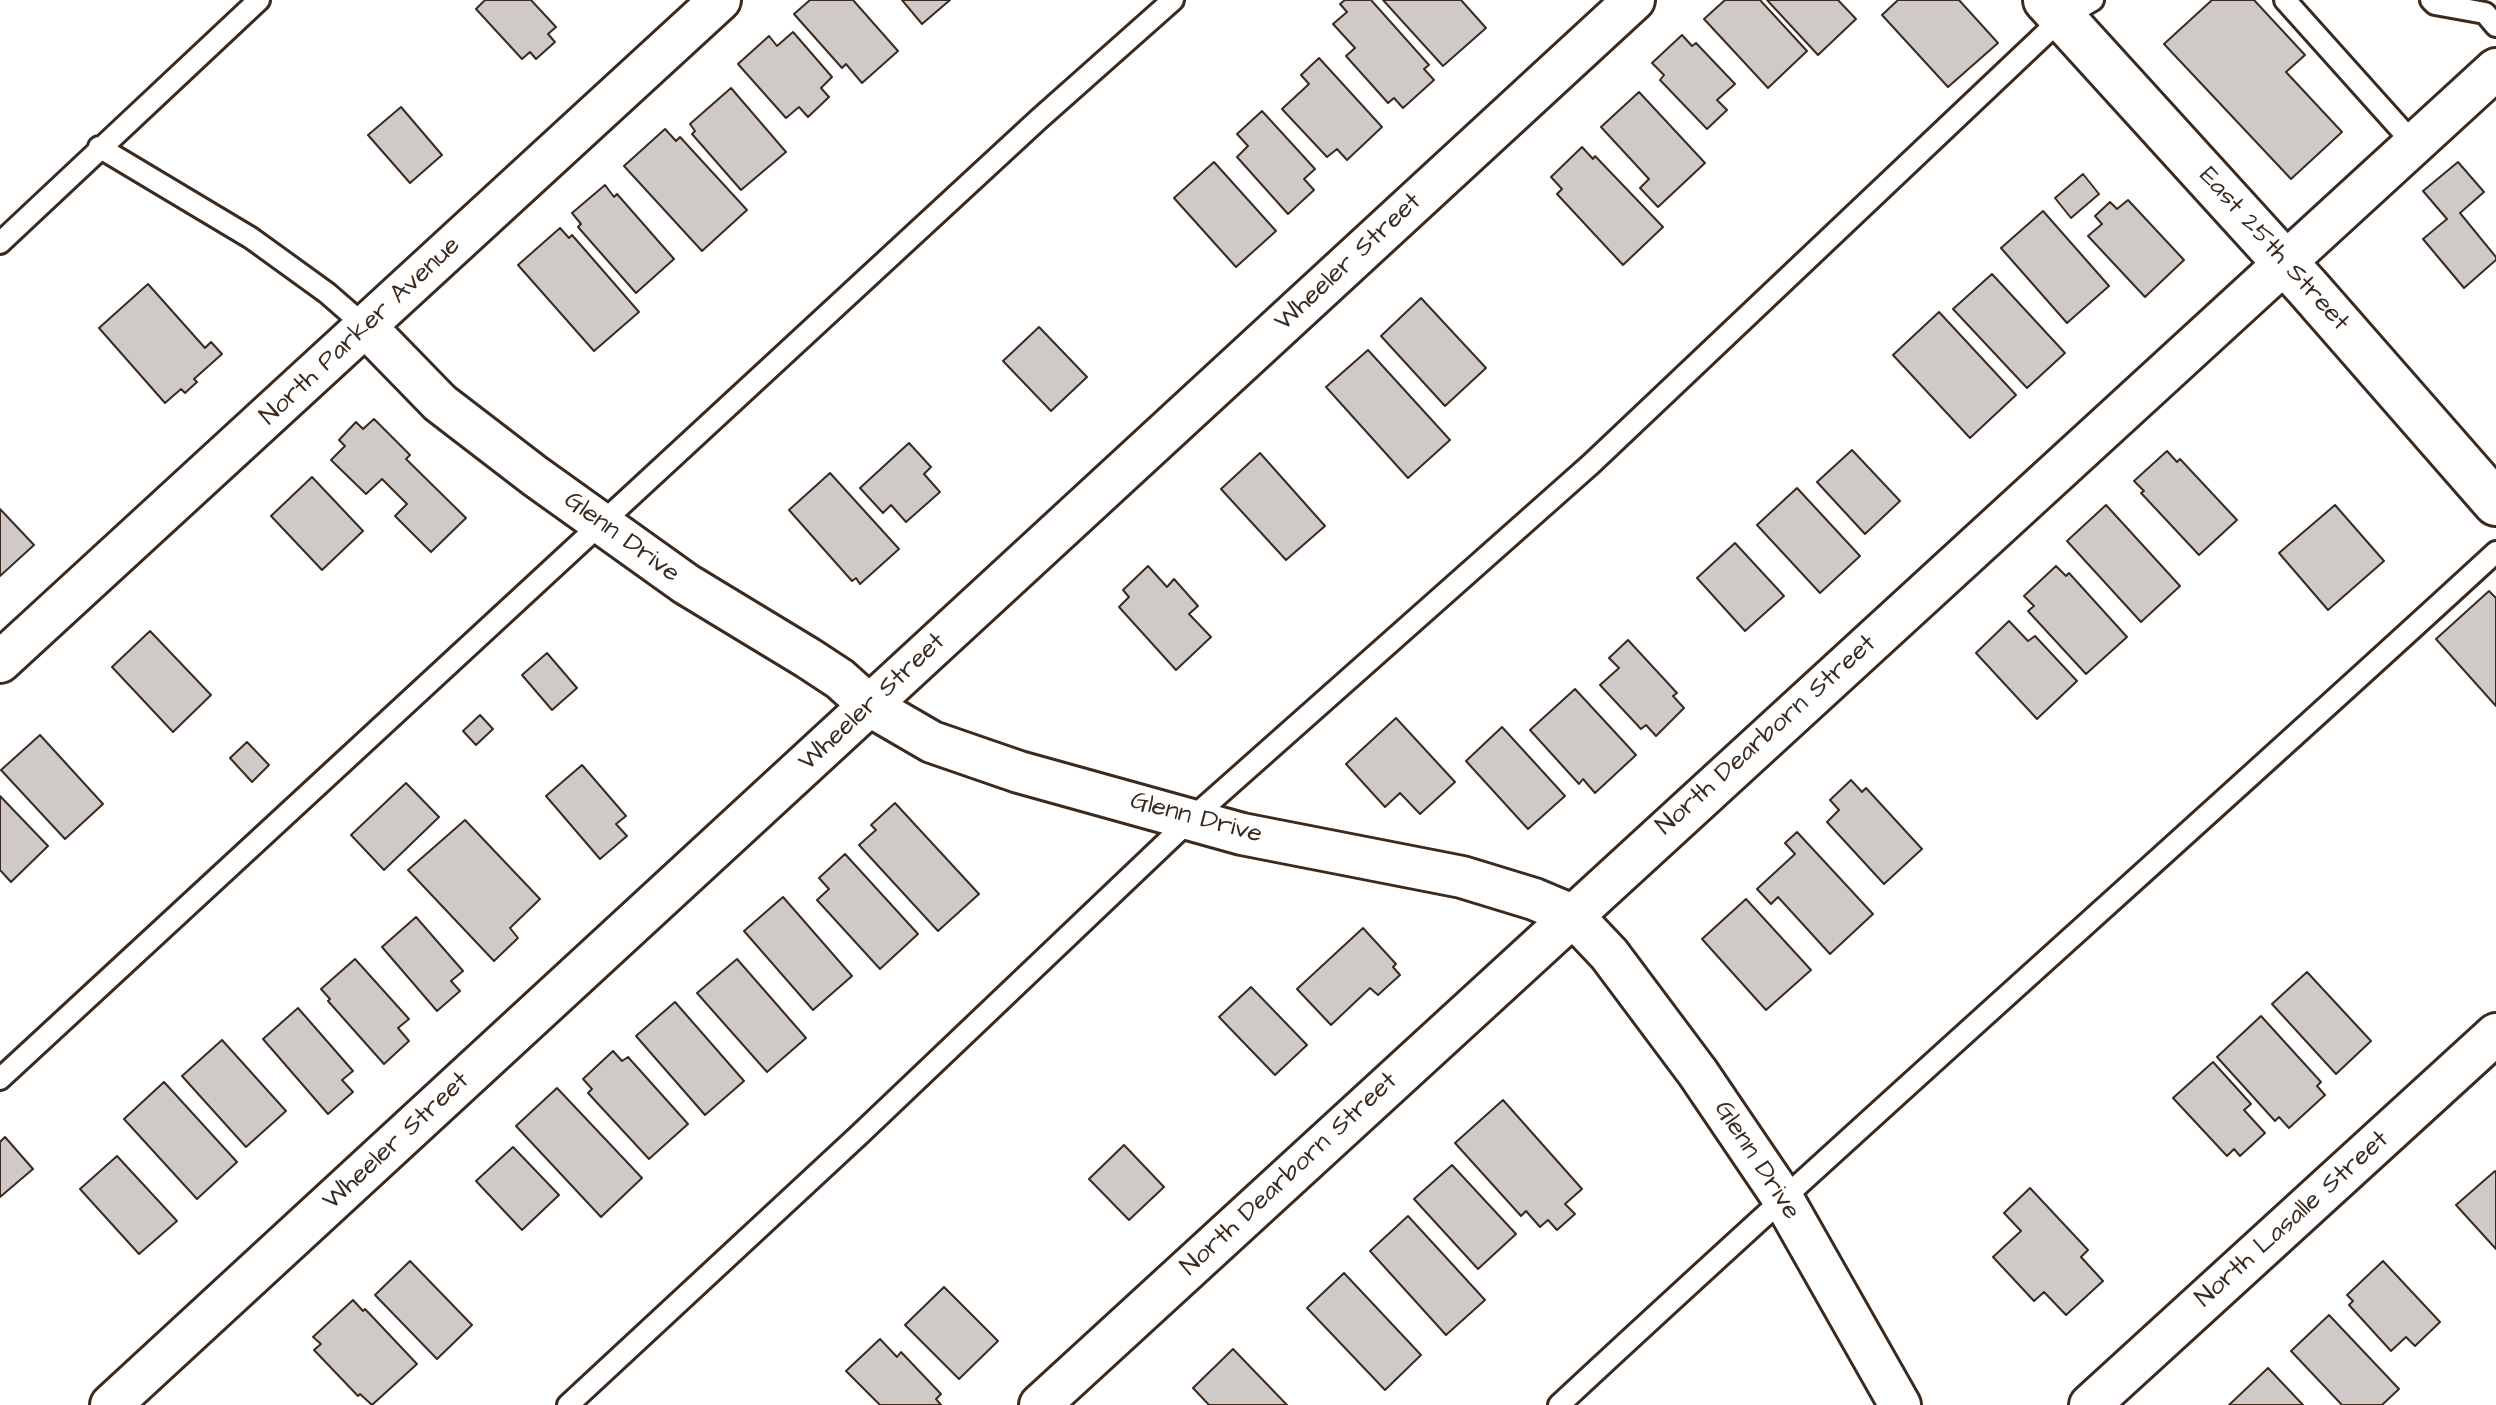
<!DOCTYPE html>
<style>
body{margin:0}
canvas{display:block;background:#fff}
</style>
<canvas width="2496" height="1405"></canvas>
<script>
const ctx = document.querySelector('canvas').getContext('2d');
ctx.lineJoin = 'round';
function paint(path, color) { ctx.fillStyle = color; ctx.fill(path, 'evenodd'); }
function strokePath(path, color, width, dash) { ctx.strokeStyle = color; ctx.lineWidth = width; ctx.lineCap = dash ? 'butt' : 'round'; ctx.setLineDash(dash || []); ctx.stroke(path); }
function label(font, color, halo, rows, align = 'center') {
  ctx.font = font + ' "Architects Daughter",sans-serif'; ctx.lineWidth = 7; ctx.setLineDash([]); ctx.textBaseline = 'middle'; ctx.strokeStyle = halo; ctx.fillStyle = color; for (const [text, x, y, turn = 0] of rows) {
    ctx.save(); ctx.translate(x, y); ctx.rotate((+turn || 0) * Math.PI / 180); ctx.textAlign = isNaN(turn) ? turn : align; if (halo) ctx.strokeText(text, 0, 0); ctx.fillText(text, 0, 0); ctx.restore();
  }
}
const building = new Path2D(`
 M485,0H531L556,27L548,34L555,42L536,59L530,52L522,59L476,9Z
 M810,0H853L898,51L862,83L846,64L842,68L794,14Z
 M902,0H950L922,24Z
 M1345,0H1371L1429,65L1424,69L1434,80L1403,108L1394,98L1388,103L1346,56L1355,48L1333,24L1347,12L1340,4Z
 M1383,0H1461L1486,28L1443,66Z
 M1725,0H1760L1807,51L1768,88L1704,19Z
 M1767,0H1838L1856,19L1818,55Z
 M1898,0H1959L1998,43L1948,87L1882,15Z
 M2212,0H2254L2305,55L2286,72L2342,132L2291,179L2164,44Z
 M793,32L832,77L821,88L829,97L808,117L799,107L786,118L738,64L769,36L777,46Z
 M1682,35L1692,46L1696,43L1735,84L1717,100L1727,110L1707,129L1660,80L1664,75L1652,63Z
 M1319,58L1382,127L1347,160L1337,149L1327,157L1282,109L1309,84L1301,75Z
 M731,88L786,152L741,190L692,134L695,131L690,124Z
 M1639,92L1705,163L1658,207L1640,188L1649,179L1601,127Z
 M401,107L442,155L410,183L368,135Z
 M1262,111L1315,169L1304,179L1314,190L1288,214L1237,157L1248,146L1237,134Z
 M665,129L676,141L680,137L747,210L702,251L624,166Z
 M1582,147L1593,159L1595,156L1663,227L1623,265L1557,194L1562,189L1551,177Z
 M1214,162L1276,231L1236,267L1174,198Z
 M2458,162L2484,192L2460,213L2496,257V260L2464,288L2423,239L2447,219L2423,191Z
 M2083,174L2099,194L2071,218L2055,198Z
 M605,185L614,197L617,194L674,259L636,293L578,227L581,224L572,213Z
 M2128,200L2184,260L2145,297L2088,236L2102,224L2095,216L2110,202L2117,209Z
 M2043,211L2109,286L2067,323L2001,248Z
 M560,228L569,238L572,235L639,312L594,351L518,265Z
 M1992,274L2065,353L2027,388L1953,309Z
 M148,284L205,348L211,342L222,354L194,379L197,382L185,393L181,389L165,403L99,328Z
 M1421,298L1486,368L1445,406L1381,336Z
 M1939,312L2016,395L1970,438L1893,355Z
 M1039,327L1087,377L1051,411L1003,361Z
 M1368,350L1450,440L1408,478L1326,387Z
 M374,419L410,455L406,459L466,518L431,552L395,516L407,504L382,479L366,494L331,460L345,446L339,440L356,422L363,429Z
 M909,443L931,467L924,474L940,492L906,522L891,505L883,513L860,488Z
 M1852,450L1900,501L1865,534L1817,482Z
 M2167,451L2177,462L2180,459L2237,520L2199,555L2141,493L2144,491L2134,481Z
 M1260,453L1325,526L1286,560L1221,489Z
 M830,473L899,549L860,584L856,578L852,581L789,510Z
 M312,477L363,531L322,570L271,516Z
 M1797,488L1860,556L1820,593L1757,525Z
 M2106,505L2180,586L2141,622L2067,541Z
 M2335,505L2384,561L2328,610L2279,553Z
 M0,509L34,545L0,576Z
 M1735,543L1784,596L1745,631L1697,578Z
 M1148,566L1167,587L1174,579L1198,606L1189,614L1211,637L1176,670L1119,607L1129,597L1123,590Z
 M2056,566L2066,576L2069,573L2127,637L2086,674L2028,611L2034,606L2024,596Z
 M2489,591L2496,598V706L2436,639Z
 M2009,621L2028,641L2035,636L2077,681L2037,719L1976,653Z
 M150,631L211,695L173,732L112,667Z
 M1628,640L1677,693L1673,696L1684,708L1656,736L1646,725L1641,729L1600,685L1619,668L1609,658Z
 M547,653L577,688L552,710L522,675Z
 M1575,689L1636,755L1595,793L1583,779L1579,784L1530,730Z
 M480,715L493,729L476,745L463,731Z
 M1396,718L1455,782L1420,814L1400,793L1385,807L1346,764Z
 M1502,727L1565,796L1528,829L1466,761Z
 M40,735L103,804L65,839L1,770Z
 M247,742L269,765L252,782L230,758Z
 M582,765L626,816L616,824L627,836L600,859L546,796Z
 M1851,780L1862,792L1866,788L1922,849L1884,884L1827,822L1839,810L1830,800Z
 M406,783L439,817L384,870L351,835Z
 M0,796L48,846L11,882L0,870Z
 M895,803L979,894L938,931L859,845L876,830L871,825Z
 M465,820L540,899L510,928L518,938L494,961L408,870Z
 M1797,832L1873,914L1830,954L1778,897L1771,904L1757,889L1795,854L1785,843Z
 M845,854L918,934L880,969L817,900L829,889L819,878Z
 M783,897L852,976L813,1010L744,931Z
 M1746,899L1811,970L1766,1010L1702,939Z
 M416,917L463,971L451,981L460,991L437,1011L382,947Z
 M1363,928L1396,964L1393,967L1400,975L1378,995L1370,988L1331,1025L1297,989Z
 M355,959L409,1019L398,1028L409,1041L384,1064L328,1001L330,999L321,989Z
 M737,959L806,1038L767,1072L697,993Z
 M2307,972L2371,1041L2336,1074L2272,1004Z
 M1251,987L1307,1045L1275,1075L1219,1017Z
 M675,1002L744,1081L705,1115L636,1036Z
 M298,1008L353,1071L342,1080L353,1092L328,1114L263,1039Z
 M2261,1016L2321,1082L2317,1086L2325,1095L2289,1128L2279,1117L2275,1121L2217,1057Z
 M222,1040L286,1111L246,1147L182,1076Z
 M613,1051L622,1061L628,1057L688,1124L649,1159L588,1093L592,1089L583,1079Z
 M2213,1062L2251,1104L2244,1110L2265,1133L2240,1156L2234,1149L2227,1156L2173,1098Z
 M164,1082L237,1162L197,1199L124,1119Z
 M557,1088L642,1178L601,1217L516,1126Z
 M1503,1100L1582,1189L1565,1204L1575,1214L1557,1230L1548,1220L1540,1227L1526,1211L1521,1216L1455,1143Z
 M5,1137L33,1169L0,1197V1142Z
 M1124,1145L1164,1187L1129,1220L1089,1179Z
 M513,1147L559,1195L522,1230L476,1181Z
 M117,1156L177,1221L139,1254L80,1189Z
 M1452,1165L1516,1234L1478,1269L1414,1199Z
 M2495,1171L2496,1172V1249L2456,1205Z
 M2030,1188L2088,1250L2081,1257L2103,1281L2066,1315L2044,1292L2034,1301L1993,1257L2021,1231L2004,1213Z
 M1408,1216L1485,1300L1446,1335L1370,1251Z
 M410,1261L472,1325L437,1359L375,1295Z
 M2383,1261L2440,1322L2415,1346L2406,1337L2391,1351L2349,1305L2353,1301L2347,1295Z
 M1344,1273L1421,1355L1385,1390L1307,1308Z
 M944,1287L998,1341L959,1379L905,1325Z
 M353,1300L363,1311L365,1309L417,1364L372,1405L360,1394L358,1396L314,1350L321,1344L313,1337Z
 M2329,1315L2399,1389L2382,1405H2342L2291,1351Z
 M880,1339L897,1357L901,1352L941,1394L936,1399L941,1405H880L846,1371Z
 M1233,1349L1287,1405H1209L1193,1388Z
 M2268,1368L2303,1405H2229Z`);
paint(building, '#cfcac7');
strokePath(building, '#3b2a1e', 2);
const lane = new Path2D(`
 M2285,0L2414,144
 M2431,0L2435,4L2485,13L2496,26
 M99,147L251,238L327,293L366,327
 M0,243L259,0
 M0,1079L1039,119L1173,0
 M568,1405L859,1135L1191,819L1591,464L2062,18L2093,0
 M1559,1405C1868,1117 2185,838 2496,552`);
const street = new Path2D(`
 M366,327L440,403L535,476L686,584L808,658L840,679L870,706L932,742L1019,772L1242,834L1462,877L1534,899L1572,915L1609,954L1698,1073L1782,1197L1900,1405
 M0,662L720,0
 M111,1405L1634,0
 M1040,1405L2496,69
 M2090,1405L2496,1034`);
const secondary = new Path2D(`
 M2046,0L2307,287L2496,503`);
strokePath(lane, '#3b2a1e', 26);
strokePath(street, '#3b2a1e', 46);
strokePath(secondary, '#3b2a1e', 50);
strokePath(lane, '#fff', 20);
strokePath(street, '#fff', 40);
strokePath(secondary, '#fff', 44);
label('26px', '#3b2a1e', '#fff', [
 ["East 25th Street",2273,250,48],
 ["Wheeler Street",1349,263,-43],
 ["North Parker Avenue",361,332,-43],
 ["Glenn Drive",621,538,36],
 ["Wheeler Street",873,703,-43],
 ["North Dearborn Street",1767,736,-42],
 ["Glenn Drive",1196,819,15],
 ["Wheeler Street",397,1142,-43],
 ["Glenn Drive",1756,1161,57],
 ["North Dearborn Street",1290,1175,-43],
 ["North Lasalle Street",2293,1220,-42]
]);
</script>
